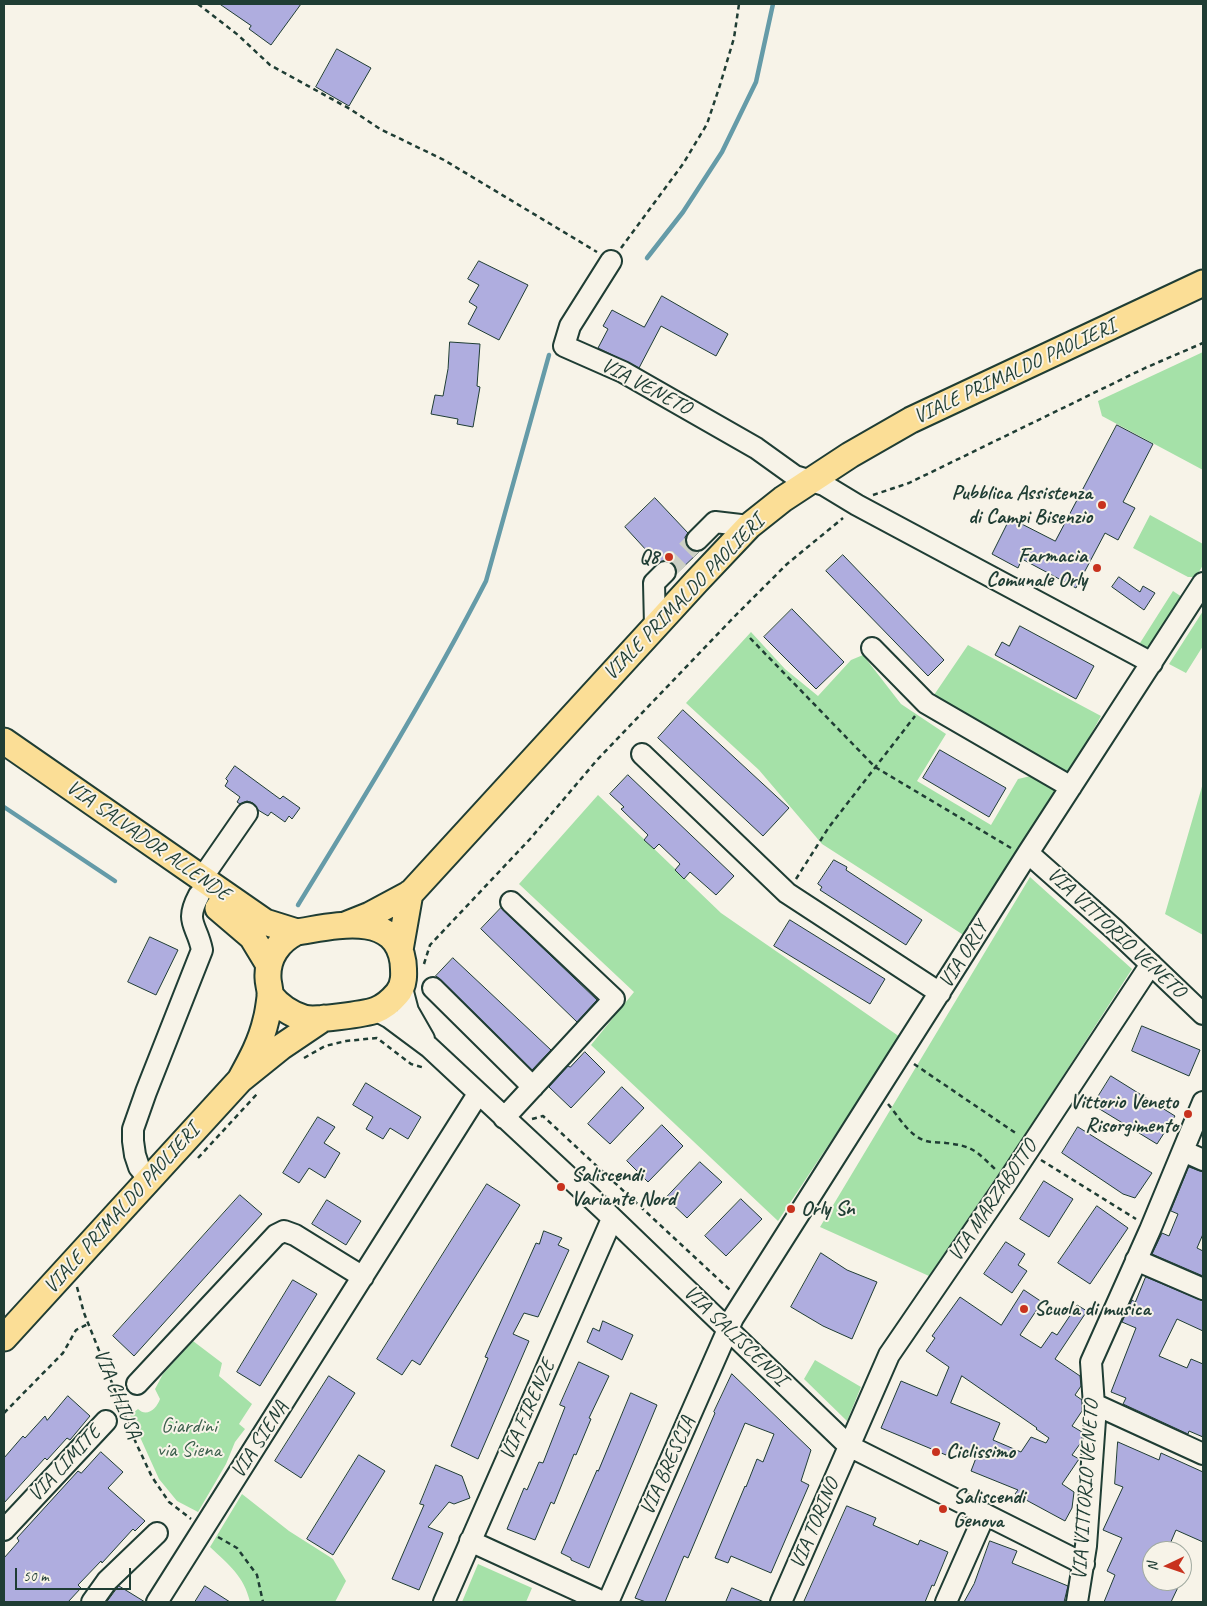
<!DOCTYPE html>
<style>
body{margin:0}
#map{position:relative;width:1207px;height:1606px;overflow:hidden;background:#f7f3e8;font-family:Caveat,sans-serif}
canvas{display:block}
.frame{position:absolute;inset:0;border:5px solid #1f3d34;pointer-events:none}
.north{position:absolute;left:1142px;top:1541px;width:50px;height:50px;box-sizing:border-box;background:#f7f3e8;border:1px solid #a1aaa0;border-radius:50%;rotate:267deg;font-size:14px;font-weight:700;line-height:20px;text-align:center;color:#1f3d34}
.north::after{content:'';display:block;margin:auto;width:18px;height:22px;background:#c8321e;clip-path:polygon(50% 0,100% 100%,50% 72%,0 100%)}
.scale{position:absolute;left:15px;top:1568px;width:116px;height:22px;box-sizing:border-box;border:2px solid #1f3d34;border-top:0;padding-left:6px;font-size:15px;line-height:18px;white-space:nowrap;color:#1f3d34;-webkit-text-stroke:4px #f7f3e8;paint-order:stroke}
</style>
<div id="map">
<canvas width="1207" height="1606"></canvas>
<div class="frame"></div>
<div class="north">N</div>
<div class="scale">50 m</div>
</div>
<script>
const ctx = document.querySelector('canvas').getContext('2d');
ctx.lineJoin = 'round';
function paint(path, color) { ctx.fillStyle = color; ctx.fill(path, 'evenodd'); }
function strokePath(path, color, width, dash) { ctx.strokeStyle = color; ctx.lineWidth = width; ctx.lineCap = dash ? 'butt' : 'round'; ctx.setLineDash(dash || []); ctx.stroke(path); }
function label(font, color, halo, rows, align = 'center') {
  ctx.font = font + ' Caveat,sans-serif'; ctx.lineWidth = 4; ctx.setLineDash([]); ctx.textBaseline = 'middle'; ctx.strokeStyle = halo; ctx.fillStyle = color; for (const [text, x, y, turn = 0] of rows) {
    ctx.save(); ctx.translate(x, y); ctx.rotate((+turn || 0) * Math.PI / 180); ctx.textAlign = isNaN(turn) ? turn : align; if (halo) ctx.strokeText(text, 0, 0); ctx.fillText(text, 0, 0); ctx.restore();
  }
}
paint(new Path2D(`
 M1203,352V470L1102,416L1098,401Z
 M1150,515L1203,544V565L1196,577H1188L1133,548Z
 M1173,591L1182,597L1149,649L1140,643Z
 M1203,611V646L1186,673L1169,664Z
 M751,632L785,669L818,696L851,660L863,655L901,704L946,734L917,781L991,825L1018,779L1035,775L1060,789L965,936L822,844L759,770L686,703Z
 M968,645L1101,716L1068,776L934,695Z
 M1203,783V935L1165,914Z
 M598,795L721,913L900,1037L778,1221L591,1045L634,992L519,884Z
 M1030,877L1132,969L1023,1138L929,1276L820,1227Z
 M193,1341L222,1363L219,1376L252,1404L239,1424L245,1429L235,1442L226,1464L198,1512L177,1501L159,1479L130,1415L138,1409C147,1418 157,1408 160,1399L155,1389L163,1374Z
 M815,1360L861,1387L847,1421L804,1379Z
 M242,1494L289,1531L333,1559L346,1581L335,1602H250C244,1576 229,1565 210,1547Z
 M478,1564L532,1588L526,1602H462Z`), '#a5e1a8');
strokePath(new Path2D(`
 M647,258L683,212L722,152L756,82L773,4
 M4,807L115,881
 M298,905C363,799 429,692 486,581L549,355`), '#659ba8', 4.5);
const building = new Path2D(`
 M220,4H301L271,45L249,29L251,26Z
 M337,49L371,68L349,106L316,87Z
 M479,261L528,285L499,340L468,324L477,307L469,302L479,285L468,279Z
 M662,296L728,334L716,356L661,326L639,368L598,348L608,329L603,326L612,310L644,327Z
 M450,342L480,344L477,386L480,387L473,427L457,424L458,419L431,414L435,395L443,396L448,369Z
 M1117,425L1153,444L1123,502L1135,508L1118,540L1105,533L1076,588L1022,559L1018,568L992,554L1010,518L1055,541Z
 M655,498L688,533L685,537V543L688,548L693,551L699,552L677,573L676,568L673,563L668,560L658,563L625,527Z
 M843,555L944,660L928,676L826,571Z
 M1119,577L1140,592L1143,586L1155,593L1144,610L1112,587Z
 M792,609L844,662L816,689L764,637Z
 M1020,626L1094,666L1076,699L995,655L1002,642L1009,646Z
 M683,710L789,808L763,836L658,738Z
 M940,750L1006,788L989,817L923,778Z
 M235,766L280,799L283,796L300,808L292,819L289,816L285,822L271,812L268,816L258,810L253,803L247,801L240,804L237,802L240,797L225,786L228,781L226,779Z
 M628,775L734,876L716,895L690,872L684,879L675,870L680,864L659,844L654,849L644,840L648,835L621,809L624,807L610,794Z
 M834,860L847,867L846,870L922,920L906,945L820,890L822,887L818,884Z
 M501,908L597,1000L577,1022L481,929Z
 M790,920L885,979L870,1004L774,946Z
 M150,937L178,950L156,995L128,982Z
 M453,958L551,1050L532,1070L441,980L436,976Z
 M1142,1026L1200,1050L1189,1076L1132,1051Z
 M585,1052L605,1072L571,1108L549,1087L568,1066L570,1067Z
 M1111,1076L1175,1116L1157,1144L1093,1105Z
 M366,1083L421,1117L408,1139L390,1128L383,1139L366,1129L373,1117L353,1105Z
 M622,1087L644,1108L610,1144L588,1124Z
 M318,1117L335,1127L324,1143L340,1153L325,1178L309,1168L299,1183L283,1173Z
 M662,1125L683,1146L648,1182L627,1161Z
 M1078,1127L1152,1173L1135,1198L1123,1194L1062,1153Z
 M700,1162L722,1182L687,1218L666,1198Z
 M1189,1167L1203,1172V1234L1197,1248L1203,1251V1276L1152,1254L1162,1233L1169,1236L1178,1214L1171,1211Z
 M1044,1181L1073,1199L1049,1237L1020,1219Z
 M487,1184L520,1205L420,1365L412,1360L402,1375L377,1359Z
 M240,1195L262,1214L134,1356L113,1336Z
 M741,1199L762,1219L726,1256L705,1236Z
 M327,1200L361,1221L346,1245L312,1224Z
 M1097,1206L1128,1228L1090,1284L1058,1263Z
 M544,1231L562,1238L558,1245L569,1250L538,1317L524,1313L513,1334L529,1341L478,1459L451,1446L488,1358L485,1357L536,1243L539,1244Z
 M1006,1242L1025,1254L1018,1265L1027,1271L1012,1293L984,1274Z
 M821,1253L847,1270L877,1282L852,1339L823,1326L791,1307Z
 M1146,1277L1203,1301V1331L1177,1319L1159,1356L1187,1368L1191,1359L1203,1364V1437L1189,1431L1188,1434L1123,1404L1126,1398L1111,1392L1136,1328L1122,1322L1132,1300L1135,1302Z
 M293,1280L317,1294L260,1386L237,1372Z
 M1024,1290L1042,1302L1020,1335L1041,1348L1052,1332L1057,1335L1077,1305L1087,1311L1055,1359L1080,1376L1081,1386L1075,1395L1082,1400V1411L1072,1426L1082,1432V1441L1072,1455L1079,1459L1062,1484L1074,1492L1072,1508L1065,1521L1015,1494L1018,1490L971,1471L976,1458L950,1447L946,1455L881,1428L901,1381L937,1396L949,1367L926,1351L935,1338L932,1336L960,1297L1001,1325ZM962,1376L1037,1428L1036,1429L1049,1438L1046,1443L1031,1437L1021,1452L993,1440L1000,1423L951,1403Z
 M603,1321L633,1335L622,1360L587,1342L593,1328L599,1331Z
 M579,1362L609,1376L589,1418L591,1419L576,1455L574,1454L554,1504L551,1502L535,1540L507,1529L524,1488L527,1490L539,1462L543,1463L565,1407L560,1405Z
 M732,1374L811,1450L801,1481L809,1485L771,1573L731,1556L728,1563L715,1558L745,1486L746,1487L757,1459L763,1462L774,1434L745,1423L688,1558L684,1556L665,1602H646L635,1598L715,1413L714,1412Z
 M329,1376L355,1393L301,1478L275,1461Z
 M631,1393L657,1405L589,1568L571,1560V1558L561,1553L597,1470L598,1471Z
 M68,1396L90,1416L70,1440L67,1438L47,1460L45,1458L4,1503V1458L23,1436L25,1438L45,1416L47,1420Z
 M1118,1442L1159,1460L1161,1453L1203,1472V1542L1176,1530L1167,1551H1152V1581H1181L1171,1602H1104L1115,1575L1107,1571L1122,1538L1103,1530L1123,1487L1115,1484Z
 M101,1452L123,1472L108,1488L145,1521L135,1531L133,1529L102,1563L101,1561L78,1585L81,1588L68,1602H4V1558L19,1541L17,1538L78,1471L81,1473Z
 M359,1455L385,1471L333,1555L307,1539Z
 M436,1465L462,1476L470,1498L454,1504L449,1502L428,1527L443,1533L419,1590L392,1579L424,1505L420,1504Z
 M847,1506L876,1518L873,1525L918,1545L920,1540L948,1552L934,1586L932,1585L925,1602H804Z
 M990,1541L1017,1551L1012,1563L1068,1586L1064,1602H964L974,1584Z
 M119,1586L145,1602H107Z
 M205,1586L230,1602H195Z
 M732,1588L764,1602H726Z`);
paint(building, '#afaddf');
strokePath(building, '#1f3d34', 1);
strokePath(new Path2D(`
 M665,572L697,540`), '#cccfc4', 20, [20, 10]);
const minor = new Path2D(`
 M611,261L570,326L564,346L623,372L756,448L795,476L824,485L857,505L1152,663
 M697,540L715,522L749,526
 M655,626L654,583L665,572
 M872,648L926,703L1071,787
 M642,754L787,893L940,993
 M1028,853L1115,930L1203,1014
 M202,878L247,813
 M402,988L408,1011L424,1039
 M433,988L533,1087
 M375,1010L390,1018L429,1047L604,1210L849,1446L1084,1564
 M504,1118L614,999L511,902
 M1183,1151L1203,1160
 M149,1179L139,1167L135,1155L133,1141V1129L146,1092L202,950C197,924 184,923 199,895
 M1136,1260L1203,1289
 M137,1384L276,1235L284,1231L295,1235L363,1277
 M1094,1404L1203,1454
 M4,1530L106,1421
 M470,1541L603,1602
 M92,1602L107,1581L157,1533
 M157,1602L478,1094
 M444,1602L612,1219
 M608,1602L733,1318L1028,853L1203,583
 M781,1602L889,1355L1006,1184L1151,964
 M946,1602L985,1514
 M1077,1602L1086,1546L1095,1420L1091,1362L1150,1230L1203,1102`);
const major = new Path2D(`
 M4,741L265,922L297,932
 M218,908L252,937L269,965
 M345,925L370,915L411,893L696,582L749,526L783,499L850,455L911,420L1203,283
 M400,950L410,893
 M240,1080C251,1060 261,1042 266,1020C268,1013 269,1005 270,997C271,991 268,984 268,978C267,958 278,941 297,932C331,927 395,909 403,962C404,973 405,985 397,994C391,1001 384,1007 376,1010C365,1014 315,1021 304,1018C290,1014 279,1006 270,995
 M4,1338L240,1080L281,1047L324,1018`);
strokePath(minor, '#1f3d34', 24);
strokePath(major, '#1f3d34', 29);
strokePath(new Path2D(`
 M198,4L238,35L270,65L350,109L380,129L444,160L597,252
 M621,248L683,164L707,124L720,85L734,38L739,4
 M873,495L909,483L1145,368L1203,343
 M750,638L875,767L1011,848
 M796,879L829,827L915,716
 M424,964L430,945L530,839L597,760L735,616L787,564L843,518
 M304,1058L325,1046L346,1041L377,1038L411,1064L425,1068
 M914,1064L1017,1134
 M888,1104C899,1117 909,1136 926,1141C932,1143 940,1142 946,1143C973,1146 976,1151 995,1169
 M532,1119L543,1116L730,1290
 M198,1158L257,1094
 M1041,1160L1136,1219
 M77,1287L84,1313L136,1443L152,1477L169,1502L191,1519
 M4,1413L63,1353L76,1330L88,1324
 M218,1537L237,1548L257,1575L263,1602`), '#1f3d34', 2.5, [5, 4]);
strokePath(minor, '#f7f3e8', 20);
strokePath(major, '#fbde96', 25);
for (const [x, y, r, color] of [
 [1102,505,5,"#c8321e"],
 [669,557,5,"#c8321e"],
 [1097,568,5,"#c8321e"],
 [1188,1114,5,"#c8321e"],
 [561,1187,5,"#c8321e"],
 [791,1209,5,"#c8321e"],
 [1024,1309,5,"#c8321e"],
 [936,1452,5,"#c8321e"],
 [943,1509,5,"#c8321e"]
]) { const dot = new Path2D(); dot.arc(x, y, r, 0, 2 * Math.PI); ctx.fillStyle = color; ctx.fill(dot); strokePath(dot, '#f7f3e8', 2); }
label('21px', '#1f3d34', '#f7f3e8', [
 ["VIALE PRIMALDO PAOLIERI",1015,372,-25],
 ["VIA VENETO",646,387,28],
 ["VIALE PRIMALDO PAOLIERI",684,598,-46],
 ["VIA SALVADOR ALLENDE",148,841,35],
 ["VIA VITTORIO VENETO",1116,933,43],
 ["VIA ORLY",964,955,-58],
 ["VIA MARZABOTTO",993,1201,-56],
 ["VIALE PRIMALDO PAOLIERI",122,1209,-48],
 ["VIA SALISCENDI",735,1336,44],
 ["VIA CHIUSA",117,1394,68],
 ["VIA FIRENZE",528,1410,-66],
 ["VIA SIENA",260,1440,-57],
 ["VIA LIMITE",65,1464,-47],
 ["VIA BRESCIA",668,1466,-66],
 ["VIA VITTORIO VENETO",1086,1490,-86],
 ["VIA TORINO",815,1524,-67]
]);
label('bold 21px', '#1f3d34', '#f7f3e8', [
 ["Pubblica Assistenza",1092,493,"right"],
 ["di Campi Bisenzio",1092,517,"right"],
 ["Farmacia",1087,556,"right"],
 ["Comunale Orly",1087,580,"right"],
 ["Q8",659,557,"right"],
 ["Vittorio Veneto",1178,1102,"right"],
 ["Risorgimento",1178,1126,"right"],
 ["Saliscendi",571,1175],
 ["Variante Nord",571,1199],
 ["Orly Sn",801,1209],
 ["Scuola di musica",1034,1309],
 ["Ciclissimo",946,1452],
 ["Saliscendi",953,1497],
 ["Genova",953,1521]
], 'left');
label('21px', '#3a5e4b', '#f7f3e8', [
 ["Giardini",189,1426],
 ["via Siena",189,1450]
]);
</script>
